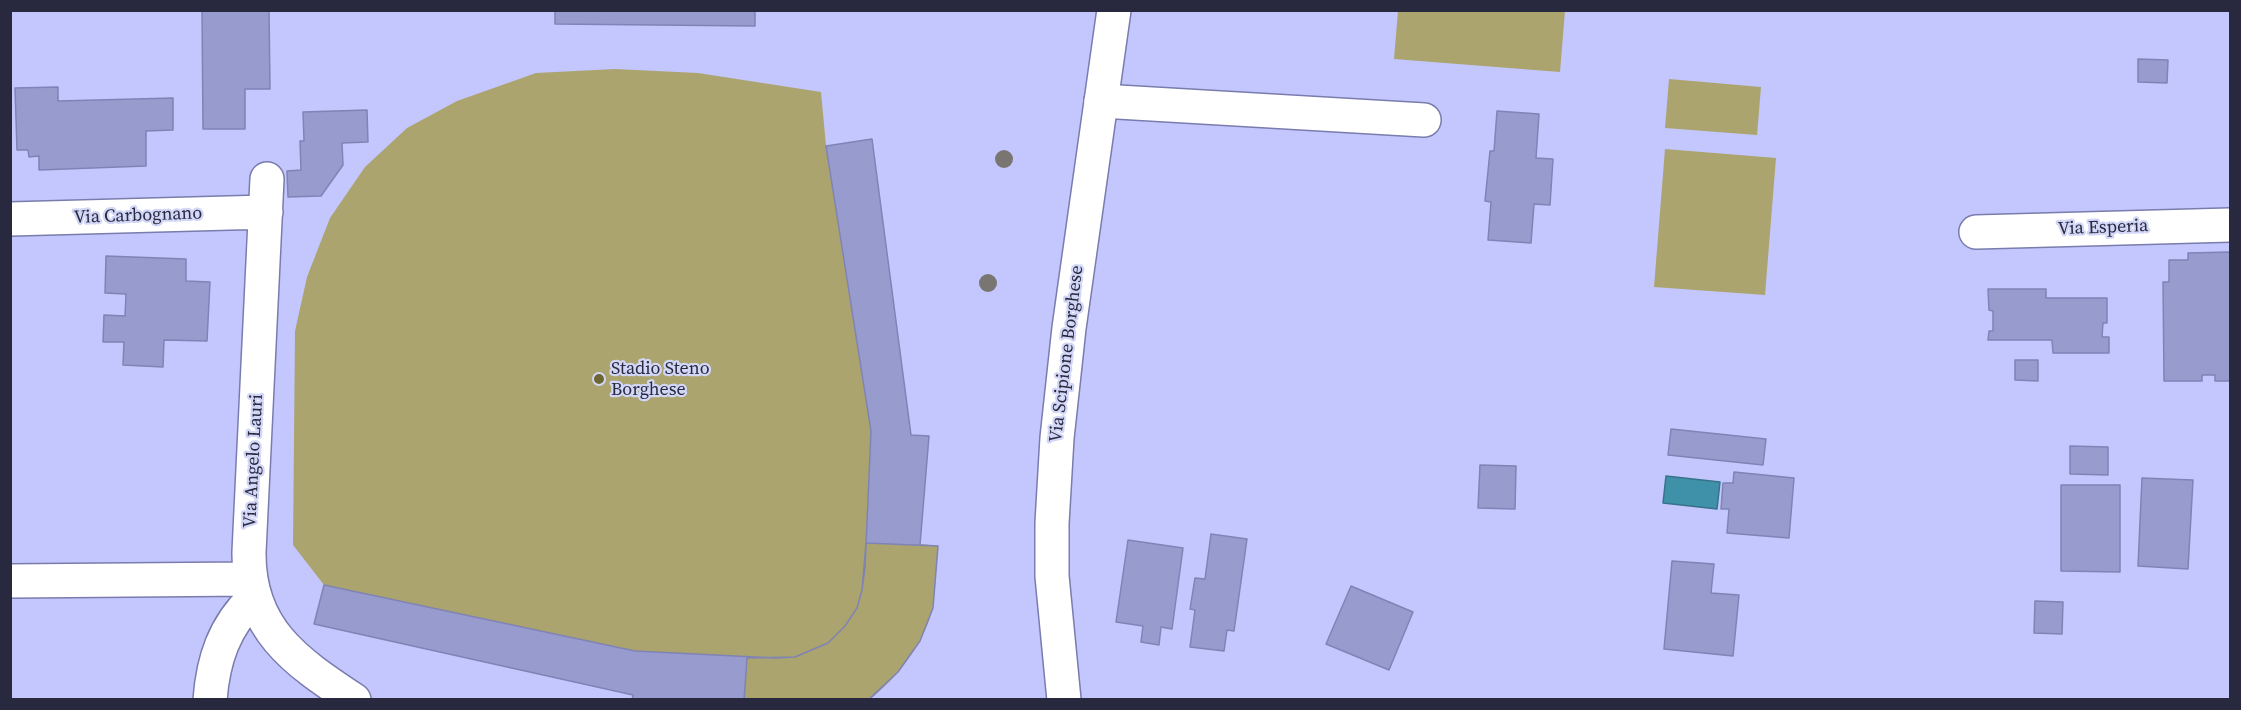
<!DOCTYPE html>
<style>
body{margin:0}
#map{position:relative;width:2241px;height:710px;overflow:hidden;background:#c3c7fd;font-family:"Source Serif 4",serif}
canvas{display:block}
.frame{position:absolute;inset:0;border:12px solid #28293e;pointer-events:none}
</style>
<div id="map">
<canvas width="2241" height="710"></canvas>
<div class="frame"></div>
</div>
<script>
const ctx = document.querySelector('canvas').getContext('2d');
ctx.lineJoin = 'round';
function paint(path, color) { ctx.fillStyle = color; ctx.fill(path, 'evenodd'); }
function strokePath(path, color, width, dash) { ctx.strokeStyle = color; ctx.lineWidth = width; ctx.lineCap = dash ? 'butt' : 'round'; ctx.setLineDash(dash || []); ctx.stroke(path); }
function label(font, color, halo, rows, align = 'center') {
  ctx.font = font + ' "Source Serif 4",serif'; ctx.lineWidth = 4.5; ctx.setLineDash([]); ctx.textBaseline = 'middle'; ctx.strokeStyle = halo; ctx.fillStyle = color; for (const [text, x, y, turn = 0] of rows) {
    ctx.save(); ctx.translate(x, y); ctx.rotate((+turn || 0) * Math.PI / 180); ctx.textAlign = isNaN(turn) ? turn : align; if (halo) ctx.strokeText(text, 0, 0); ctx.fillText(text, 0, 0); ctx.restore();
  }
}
paint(new Path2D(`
 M1398,11H1565L1560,72L1394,59Z
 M615,69L698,73L821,92L826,146L872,139L911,435L929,436L920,544L938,546C936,566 936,587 933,606C927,639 896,681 868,700L632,699V695L314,624L324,585L293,545L295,331L307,277L330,218L365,167L407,128L457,101L536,73Z
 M1669,79L1761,87L1757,135L1665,128Z
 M1665,149L1776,158L1765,295L1654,287Z`), '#aba46f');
const water = new Path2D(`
 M1666,476L1720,482L1717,509L1663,503Z`);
paint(water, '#3f91aa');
strokePath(water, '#38728a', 1.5);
const building = new Path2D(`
 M202,10H269L270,89H245V129H203Z
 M555,10H755V26L555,24Z
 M2138,59L2168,60L2167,83L2138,82Z
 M58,87V101L173,98V130L146,131V166L39,170V156L29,157L28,150H17L15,88Z
 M367,110L368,142L342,143L343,165L321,196L288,197L287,171L301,170L300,141H304L303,112Z
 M1497,111L1539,114L1536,158L1553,159L1550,205L1534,204L1531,243L1488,240L1491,202L1485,201L1490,151H1494Z
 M872,139L911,435L929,436L920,545L938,546L933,608L920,641L898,672L873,696L868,700H632L633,695L314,624L324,585L635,651L775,658L795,657L828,643L845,626L857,608L862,590L865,568L871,431L826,146Z
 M2230,252V381H2215V375H2202V381H2164L2163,282H2169V260H2188V253Z
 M106,256L186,259V281L210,282L207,341L164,340L163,367L123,365L124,342H103L104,315L125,316L126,294L105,293Z
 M1988,289H2046V298H2107V323H2103L2102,337H2109V353H2053L2052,340H1988L1989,331H1993V311L1989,310Z
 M2015,360H2038V381L2015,380Z
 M1671,429L1766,439L1763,465L1668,455Z
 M2070,446L2108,447V475L2070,474Z
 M1480,465L1516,466L1515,509L1478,508Z
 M1734,472L1794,478L1789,538L1727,533L1729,509H1721L1723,483H1733Z
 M2142,478L2193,480L2188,569L2138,566Z
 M2061,485H2120V572L2061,571Z
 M1211,534L1247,539L1234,631L1227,630L1224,651L1190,647L1195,610L1190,609L1195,578L1205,579Z
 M1128,540L1183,548L1172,629L1161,627L1159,645L1141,642L1143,626L1116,622Z
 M866,543L938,546L933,608L920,641L898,672L868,700H744L747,658L795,657L828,643L845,626L857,608L862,590Z
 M1672,561L1714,564L1711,593L1739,595L1733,656L1664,649Z
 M1351,586L1413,612L1389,670L1326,644Z
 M2035,601L2063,602L2062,634L2034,633Z`);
paint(building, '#979bce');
strokePath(building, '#8083b5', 1.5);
const minor = new Path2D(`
 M1101,101L1424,120
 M267,179L249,552C248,629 295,661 354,700
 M10,219L266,212
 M1976,232L2230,225
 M10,581L250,579
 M210,700C213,660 224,626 254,598`);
const major = new Path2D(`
 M1064,700L1052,576V523L1057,438L1069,328L1114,10`);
strokePath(minor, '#797cad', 36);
strokePath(major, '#797cad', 36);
strokePath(minor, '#fff', 33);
strokePath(major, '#fff', 33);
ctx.fillStyle = '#797672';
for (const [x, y] of [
 [1004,159],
 [988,283]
]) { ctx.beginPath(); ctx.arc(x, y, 9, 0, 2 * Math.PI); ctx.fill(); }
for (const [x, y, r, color] of [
 [599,379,6,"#6e6733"]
]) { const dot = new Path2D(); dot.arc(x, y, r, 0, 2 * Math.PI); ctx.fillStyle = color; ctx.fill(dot); strokePath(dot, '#d3d7f7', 2); }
label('18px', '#28293e', '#d3d7f7', [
 ["Via Carbognano",138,216,-2],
 ["Via Esperia",2103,228,-2],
 ["Via Scipione Borghese",1067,354,-83],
 ["Via Angelo Lauri",254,461,-87]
]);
label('18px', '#28293e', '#d3d7f7', [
 ["Stadio Steno",611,369],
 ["Borghese",611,390]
], 'left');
</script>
